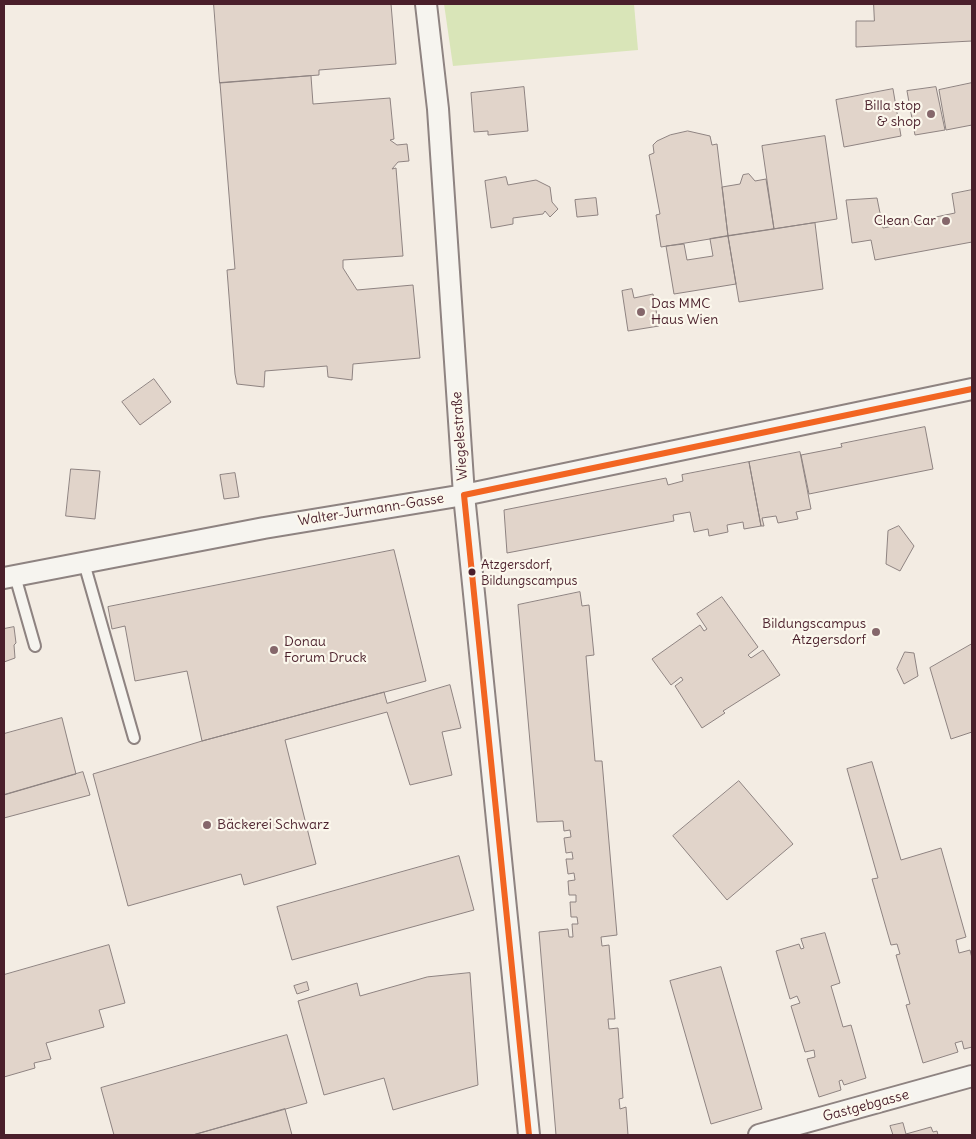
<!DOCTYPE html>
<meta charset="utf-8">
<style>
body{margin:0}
#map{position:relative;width:976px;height:1139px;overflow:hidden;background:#f3ece3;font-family:Delius,sans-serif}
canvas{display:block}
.frame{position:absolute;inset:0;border:5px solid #4a1f2b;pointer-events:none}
</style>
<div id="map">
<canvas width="976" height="1139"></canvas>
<div class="frame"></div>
</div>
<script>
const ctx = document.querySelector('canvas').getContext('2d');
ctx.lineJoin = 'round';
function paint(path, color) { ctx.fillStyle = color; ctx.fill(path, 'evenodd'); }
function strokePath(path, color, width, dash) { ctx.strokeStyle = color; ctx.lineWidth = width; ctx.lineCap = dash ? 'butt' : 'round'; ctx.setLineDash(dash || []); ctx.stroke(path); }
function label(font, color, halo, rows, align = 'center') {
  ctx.font = font + ' Delius,sans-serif'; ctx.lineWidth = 4.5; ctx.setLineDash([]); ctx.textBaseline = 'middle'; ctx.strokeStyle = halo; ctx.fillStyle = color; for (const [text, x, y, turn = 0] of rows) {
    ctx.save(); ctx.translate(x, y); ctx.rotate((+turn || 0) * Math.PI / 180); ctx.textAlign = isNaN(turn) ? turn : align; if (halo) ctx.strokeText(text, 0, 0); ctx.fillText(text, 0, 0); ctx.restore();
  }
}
paint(new Path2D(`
 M444,4H634L638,50L453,66Z`), '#d9e5b8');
const building = new Path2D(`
 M214,4H391L396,64L319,70V75L220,83Z
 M874,4H972V41L856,47V21H874Z
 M311,76L313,104L390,98L394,139L390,140L397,145L407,144L409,161L398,162L392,169L396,168L403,256L343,260V268L357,290L413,285L420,358L353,364L352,380L328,377L327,366L265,371L264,387L237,384L235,374L227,270L235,269L220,83Z
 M972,83V125L946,130L939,90Z
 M524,87L528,131L488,135V131L474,132L471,93Z
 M936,87L945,130L915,135L907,91Z
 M893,89L901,136L844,147L836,100Z
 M688,131L710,136L712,145L717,144L728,236L661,247L656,215L660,214L649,155L654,153L653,145L657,141L670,135Z
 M825,136L837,219L774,229L762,146Z
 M749,174L755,181L766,179L774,229L728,236L722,187L740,184L743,175Z
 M506,177L508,185L536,180L550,187L552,202L558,209L550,217L545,211L543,214L513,218V224L491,228L485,181Z
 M972,190V242L875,260L871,240L852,243L846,200L877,198L883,228L955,213L952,194Z
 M596,198L598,215L577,217L575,200Z
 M815,223L823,289L739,302L728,236Z
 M728,236L736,284L674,294L666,246L684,244L687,260L713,256L710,239Z
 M632,289L634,298L653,294L659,326L628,331L622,291Z
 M154,379L171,402L140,425L122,402Z
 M925,427L933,469L809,494L801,455L842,447L841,444Z
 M800,452L811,509L796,512L798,519L778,523L776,516L762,518L764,526H761L749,462Z
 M749,462L761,526L744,529L743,522L727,525L728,532L709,536L708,529L694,532L690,512L673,515L674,521L507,553L504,510L666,478L668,485L683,481L682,475Z
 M71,469L100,471L95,519L66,516Z
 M235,473L239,497L224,499L220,475Z
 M899,526L914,546L900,571L886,564L888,531Z
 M394,550L426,681L202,741L187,671L135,681L125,626L112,629L108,607Z
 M580,592L582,606L589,605L594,655L586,656L595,761H602L617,935L601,937L602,946L609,945L615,1019H608L609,1029L618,1028L623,1098L619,1099L620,1109L626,1107L628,1135H556L539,932L568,929L569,937H573L572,924H578L577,917H571L570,902H576V895H569L568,881L575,880L574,873L568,874L566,859H573L572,852L566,853L564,838L571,837L570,830L564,831L563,821L537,822L518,605Z
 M722,597L758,647L748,655L751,658L763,650L780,675L723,711L725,713L702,728L675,686L683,680L681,677L671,685L652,659L700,625L704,631L707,629L697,614Z
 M14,627L16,643L14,645L15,658L4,662V629Z
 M972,644V732L951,739L930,668Z
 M905,652L914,653L918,676L904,684L897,669Z
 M450,685L461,728L442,732L452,775L410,785L387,712L285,740L316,864L244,885L241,874L128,906L93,774L202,741L384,692L387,703Z
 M62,718L76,774L4,795V734Z
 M872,762L901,860L941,848L966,937L956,940L959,953L970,950L972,958V1047L964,1049L962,1041L955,1043L958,1052L923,1063L906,1005L910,1004L896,955L900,954L897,944L891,945L872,879L878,878L847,769Z
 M83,772L90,795L4,818V795Z
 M739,781L793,844L727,900L673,836Z
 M459,856L474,910L292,960L277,907Z
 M825,933L840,983L831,986L843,1027L851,1025L866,1078L844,1085L842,1080L839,1081L841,1090L819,1097L807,1059L815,1057L814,1050L805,1052L791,1006L800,1003L797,996L790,999L776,951L799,944L801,949L804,948L801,939Z
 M109,945L125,1003L99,1010L104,1027L46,1043L51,1059L34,1063L35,1068L4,1077V975Z
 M721,967L762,1109L711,1124L670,981Z
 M470,973L478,1085L393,1110L384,1078L324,1095L298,1001L357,983L360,996L427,977Z
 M307,982L309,990L297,994L294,986Z
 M287,1035L307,1103L193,1135H114L101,1088Z
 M285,1109L292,1135H193Z
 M903,1123L906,1134L931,1127L933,1132L937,1131L938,1135H893L890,1126Z`);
paint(building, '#e1d4ca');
strokePath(building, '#8e8381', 1);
const service = new Path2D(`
 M84,563L134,738
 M15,576L35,646`);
const minor = new Path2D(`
 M426,4L438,109L464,495L529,1135
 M4,578L264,528L464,495L972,389
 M759,1135L972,1076`);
strokePath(service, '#8e8381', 14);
strokePath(minor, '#8e8381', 24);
strokePath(service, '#f6f4ef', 10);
strokePath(minor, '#f6f4ef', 20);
strokePath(new Path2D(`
 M464,495L529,1135
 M464,495L972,389`), '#f26522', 6);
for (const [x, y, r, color] of [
 [931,114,5,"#85676b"],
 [946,221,5,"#85676b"],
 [641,312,5,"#85676b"],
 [472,572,4.5,"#4a1f2b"],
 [876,632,5,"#85676b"],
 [274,650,5,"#85676b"],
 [207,825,5,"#85676b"]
]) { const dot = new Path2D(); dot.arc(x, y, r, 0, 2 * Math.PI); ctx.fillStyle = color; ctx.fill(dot); strokePath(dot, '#fbf7ec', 2); }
label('13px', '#4a1f2b', '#fbf7ec', [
 ["Atzgersdorf,",481,565],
 ["Bildungscampus",481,581]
], 'left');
label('14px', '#4a1f2b', '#fbf7ec', [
 ["Billa stop",921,106],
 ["& shop",921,122],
 ["Clean Car",936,221],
 ["Das MMC",651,304,"left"],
 ["Haus Wien",651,320,"left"],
 ["Bildungscampus",866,624],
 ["Atzgersdorf",866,640],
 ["Donau",284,642,"left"],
 ["Forum Druck",284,658,"left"],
 ["Bäckerei Schwarz",217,825,"left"]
], 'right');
label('14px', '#4a1f2b', '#fbf7ec', [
 ["Wiegelestraße",460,436,-94],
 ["Walter-Jurmann-Gasse",371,510,-9],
 ["Gastgebgasse",866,1106,-15]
]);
</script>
